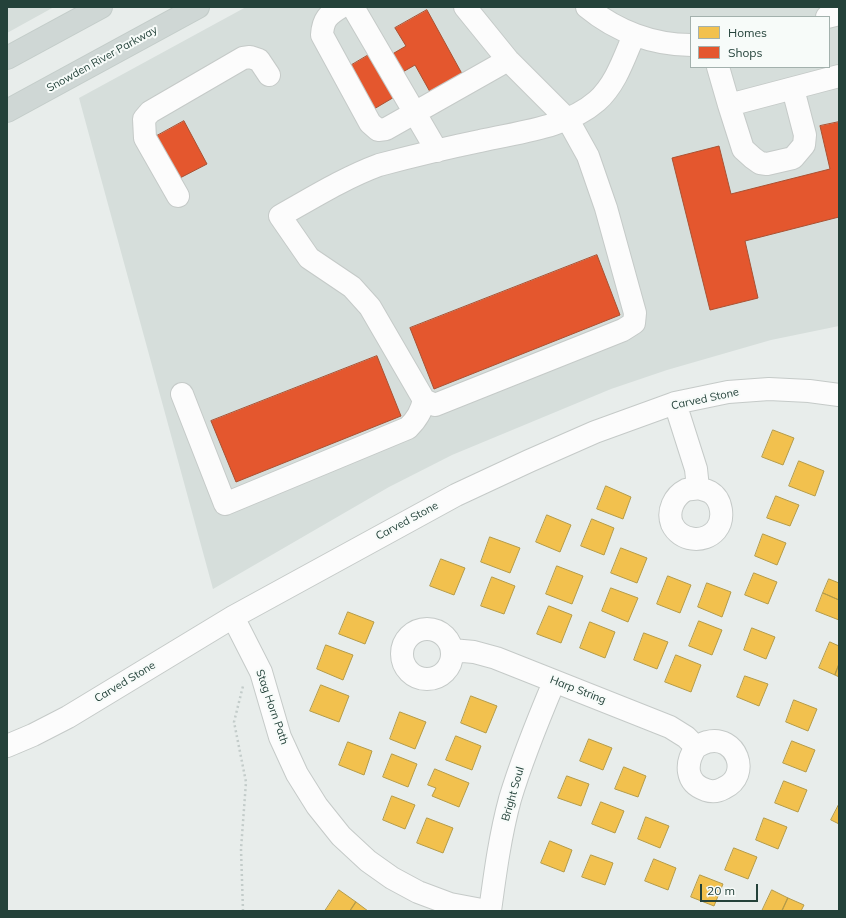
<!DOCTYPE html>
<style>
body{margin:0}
#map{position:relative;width:846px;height:918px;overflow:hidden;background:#e8edeb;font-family:Mulish,sans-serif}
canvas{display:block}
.frame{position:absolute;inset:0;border:8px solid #24423a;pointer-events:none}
.legend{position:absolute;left:690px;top:16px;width:140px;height:52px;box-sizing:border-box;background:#f7fbf9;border:1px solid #a3b1ad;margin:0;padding:5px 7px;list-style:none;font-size:12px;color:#24423a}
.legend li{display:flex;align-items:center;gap:8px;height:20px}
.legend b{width:20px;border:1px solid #a3b1ad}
.scale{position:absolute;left:700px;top:884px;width:58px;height:18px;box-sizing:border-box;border:2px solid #24423a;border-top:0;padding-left:5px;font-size:12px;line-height:14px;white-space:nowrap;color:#24423a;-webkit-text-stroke:3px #f7fbf9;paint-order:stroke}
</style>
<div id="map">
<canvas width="846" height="918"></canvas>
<div class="frame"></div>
<ul class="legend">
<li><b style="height:11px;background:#f2c14e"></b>Homes</li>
<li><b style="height:11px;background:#e4572e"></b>Shops</li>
</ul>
<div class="scale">20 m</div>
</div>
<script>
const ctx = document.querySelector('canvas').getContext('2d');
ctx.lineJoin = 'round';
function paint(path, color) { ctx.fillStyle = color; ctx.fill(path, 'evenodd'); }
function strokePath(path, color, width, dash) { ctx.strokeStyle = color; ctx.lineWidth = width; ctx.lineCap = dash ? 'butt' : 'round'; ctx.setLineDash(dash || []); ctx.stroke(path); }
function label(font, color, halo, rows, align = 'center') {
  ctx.font = font + ' Mulish,sans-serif'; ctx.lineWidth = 4; ctx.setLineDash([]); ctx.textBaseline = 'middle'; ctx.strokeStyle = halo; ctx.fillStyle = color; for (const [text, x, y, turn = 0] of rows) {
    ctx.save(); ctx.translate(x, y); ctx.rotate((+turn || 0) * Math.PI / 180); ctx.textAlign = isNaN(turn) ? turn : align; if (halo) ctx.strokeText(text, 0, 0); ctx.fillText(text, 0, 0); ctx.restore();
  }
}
paint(new Path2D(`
 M7,7H54L7,33Z
 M246,7H839V326L771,340L667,370L611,389L452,455L389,487L213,589L79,98ZM691,17H829V67H691Z`), '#d6dedb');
const homes = new Path2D(`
 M773,430L794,438L783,465L762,457Z
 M799,461L824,471L815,496L789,486Z
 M606,486L631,497L623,519L597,509Z
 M776,496L799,505L790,526L767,518Z
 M547,515L571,525L560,552L536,542Z
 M592,519L614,528L604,555L581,546Z
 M763,534L786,543L777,565L755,556Z
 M490,537L520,548L510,573L481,562Z
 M621,548L647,558L637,583L611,573Z
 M441,559L465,568L454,595L430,586Z
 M557,566L583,576L572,604L546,594Z
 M754,573L777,582L768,604L745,595Z
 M668,576L691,585L680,613L657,604Z
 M492,577L515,586L504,614L481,606Z
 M829,579L839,583V600L823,593Z
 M707,583L731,592L722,617L698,607Z
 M611,588L638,598L628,622L602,611Z
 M823,593L839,600V620L816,611Z
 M549,606L572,615L561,643L537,634Z
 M348,612L374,622L365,644L339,634Z
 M699,621L722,630L712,655L689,646Z
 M590,622L615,632L605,658L580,648Z
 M752,628L775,637L766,659L744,650Z
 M644,633L668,642L657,669L634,660Z
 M830,642L839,646V664L835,675L819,668Z
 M326,645L353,655L343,680L317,669Z
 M676,655L701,665L691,692L665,682Z
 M839,664V677L835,675Z
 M745,676L768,684L759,706L737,697Z
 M321,685L349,696L339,722L310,711Z
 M471,696L497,706L486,733L461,723Z
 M794,700L817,709L808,731L786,722Z
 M400,712L426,722L415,749L390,739Z
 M456,736L481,746L472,770L446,760Z
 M589,739L612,748L603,770L580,761Z
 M792,741L815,750L806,772L783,763Z
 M348,742L372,751L364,775L339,765Z
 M392,754L417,764L408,787L383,777Z
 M624,767L646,776L638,797L615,789Z
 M435,769L469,783L459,807L432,796L436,788L428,785Z
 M567,776L589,784L581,806L558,798Z
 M784,781L807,790L798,812L775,803Z
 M392,796L415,805L405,829L383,820Z
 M601,802L624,811L615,833L592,824Z
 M839,804V824L831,820Z
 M646,817L669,826L660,848L638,839Z
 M427,818L453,828L443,853L417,843Z
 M764,818L787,827L778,849L756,840Z
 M550,841L572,850L564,872L541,863Z
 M734,848L757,857L748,879L725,870Z
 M591,855L613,863L605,885L582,877Z
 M654,859L676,868L668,890L645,881Z
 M700,875L723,884L714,906L691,897Z
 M339,890L356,902L350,911H325Z
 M772,890L788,898L782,911H762Z
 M788,898L804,905L801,911H782Z
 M356,902L368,911H350Z`);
paint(homes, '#f2c14e');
strokePath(homes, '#b49b48', 1);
const shops = new Path2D(`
 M427,10L466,81L434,99L415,65L387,81L377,63L406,46L395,28Z
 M372,53L396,96L374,109L350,66Z
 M184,121L207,164L178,179L155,137Z
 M839,122V217L745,241L758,298L710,310L672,158L719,146L731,194L830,169L820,126Z
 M597,255L620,315L434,389L410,328Z
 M377,356L401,416L236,482L211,421Z`);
paint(shops, '#e4572e');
strokePath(shops, '#aa5132', 1);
const minor = new Path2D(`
 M341,7C328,15 323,19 322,35L370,123L378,130L386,129L508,60
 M353,7L437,151
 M465,7L508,60L568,120L588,156L606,208L635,313L634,323L623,330L435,405L424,400L370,307L352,287L309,258L280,216C312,198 344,178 379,165C413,156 446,148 480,141C519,132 566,128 597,101C616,84 624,58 634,35
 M587,7C616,31 653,45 691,45
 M827,17L839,14
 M718,67L729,105L839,76
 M729,105L743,149L753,158L760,163L767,164L793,158L804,145L805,135L793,89
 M178,196L145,138L144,119L150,112L243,58L250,57L259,60L269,75
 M182,394L225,504L408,428C417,419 421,412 424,400
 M675,403L696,469L698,488C694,489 689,489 686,490C674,496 667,511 672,524C680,541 704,544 716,530C725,519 722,499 710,492C706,490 701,489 698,488
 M233,617L261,672L280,737L297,774L317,806L341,836L368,861L392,878L418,892L450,904L487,911
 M402 654a25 25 0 1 1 50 0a25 25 0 1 1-50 0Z
 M452,650L474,652L496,658L670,727L686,737L696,747C685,763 685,783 706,790C712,792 719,791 724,788C752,775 736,734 707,742C703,743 700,745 696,747
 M7,746L33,735L68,717L233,617L456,495L529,461L595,432L675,403L728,392L769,389L809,391L839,395
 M490,911C495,874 500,836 510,799C522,759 538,720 554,682`);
const major = new Path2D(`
 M7,58L101,7
 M7,111L198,7`);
strokePath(minor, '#c5cac8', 24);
strokePath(major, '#c3ccc9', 24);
strokePath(new Path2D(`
 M243,911L241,849L246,782L234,722L243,686`), '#c3ccca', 2.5, [2, 3]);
strokePath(minor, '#fcfcfc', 22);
strokePath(major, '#cfd7d5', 22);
label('11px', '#24423a', '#f7fbf9', [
 ["Snowden River Parkway",102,59,-29],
 ["Carved Stone",705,399,-12],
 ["Carved Stone",407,521,-28],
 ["Carved Stone",125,682,-31],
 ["Harp String",578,690,21],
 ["Stag Horn Path",272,707,71],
 ["Bright Soul",513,794,-74]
]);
</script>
